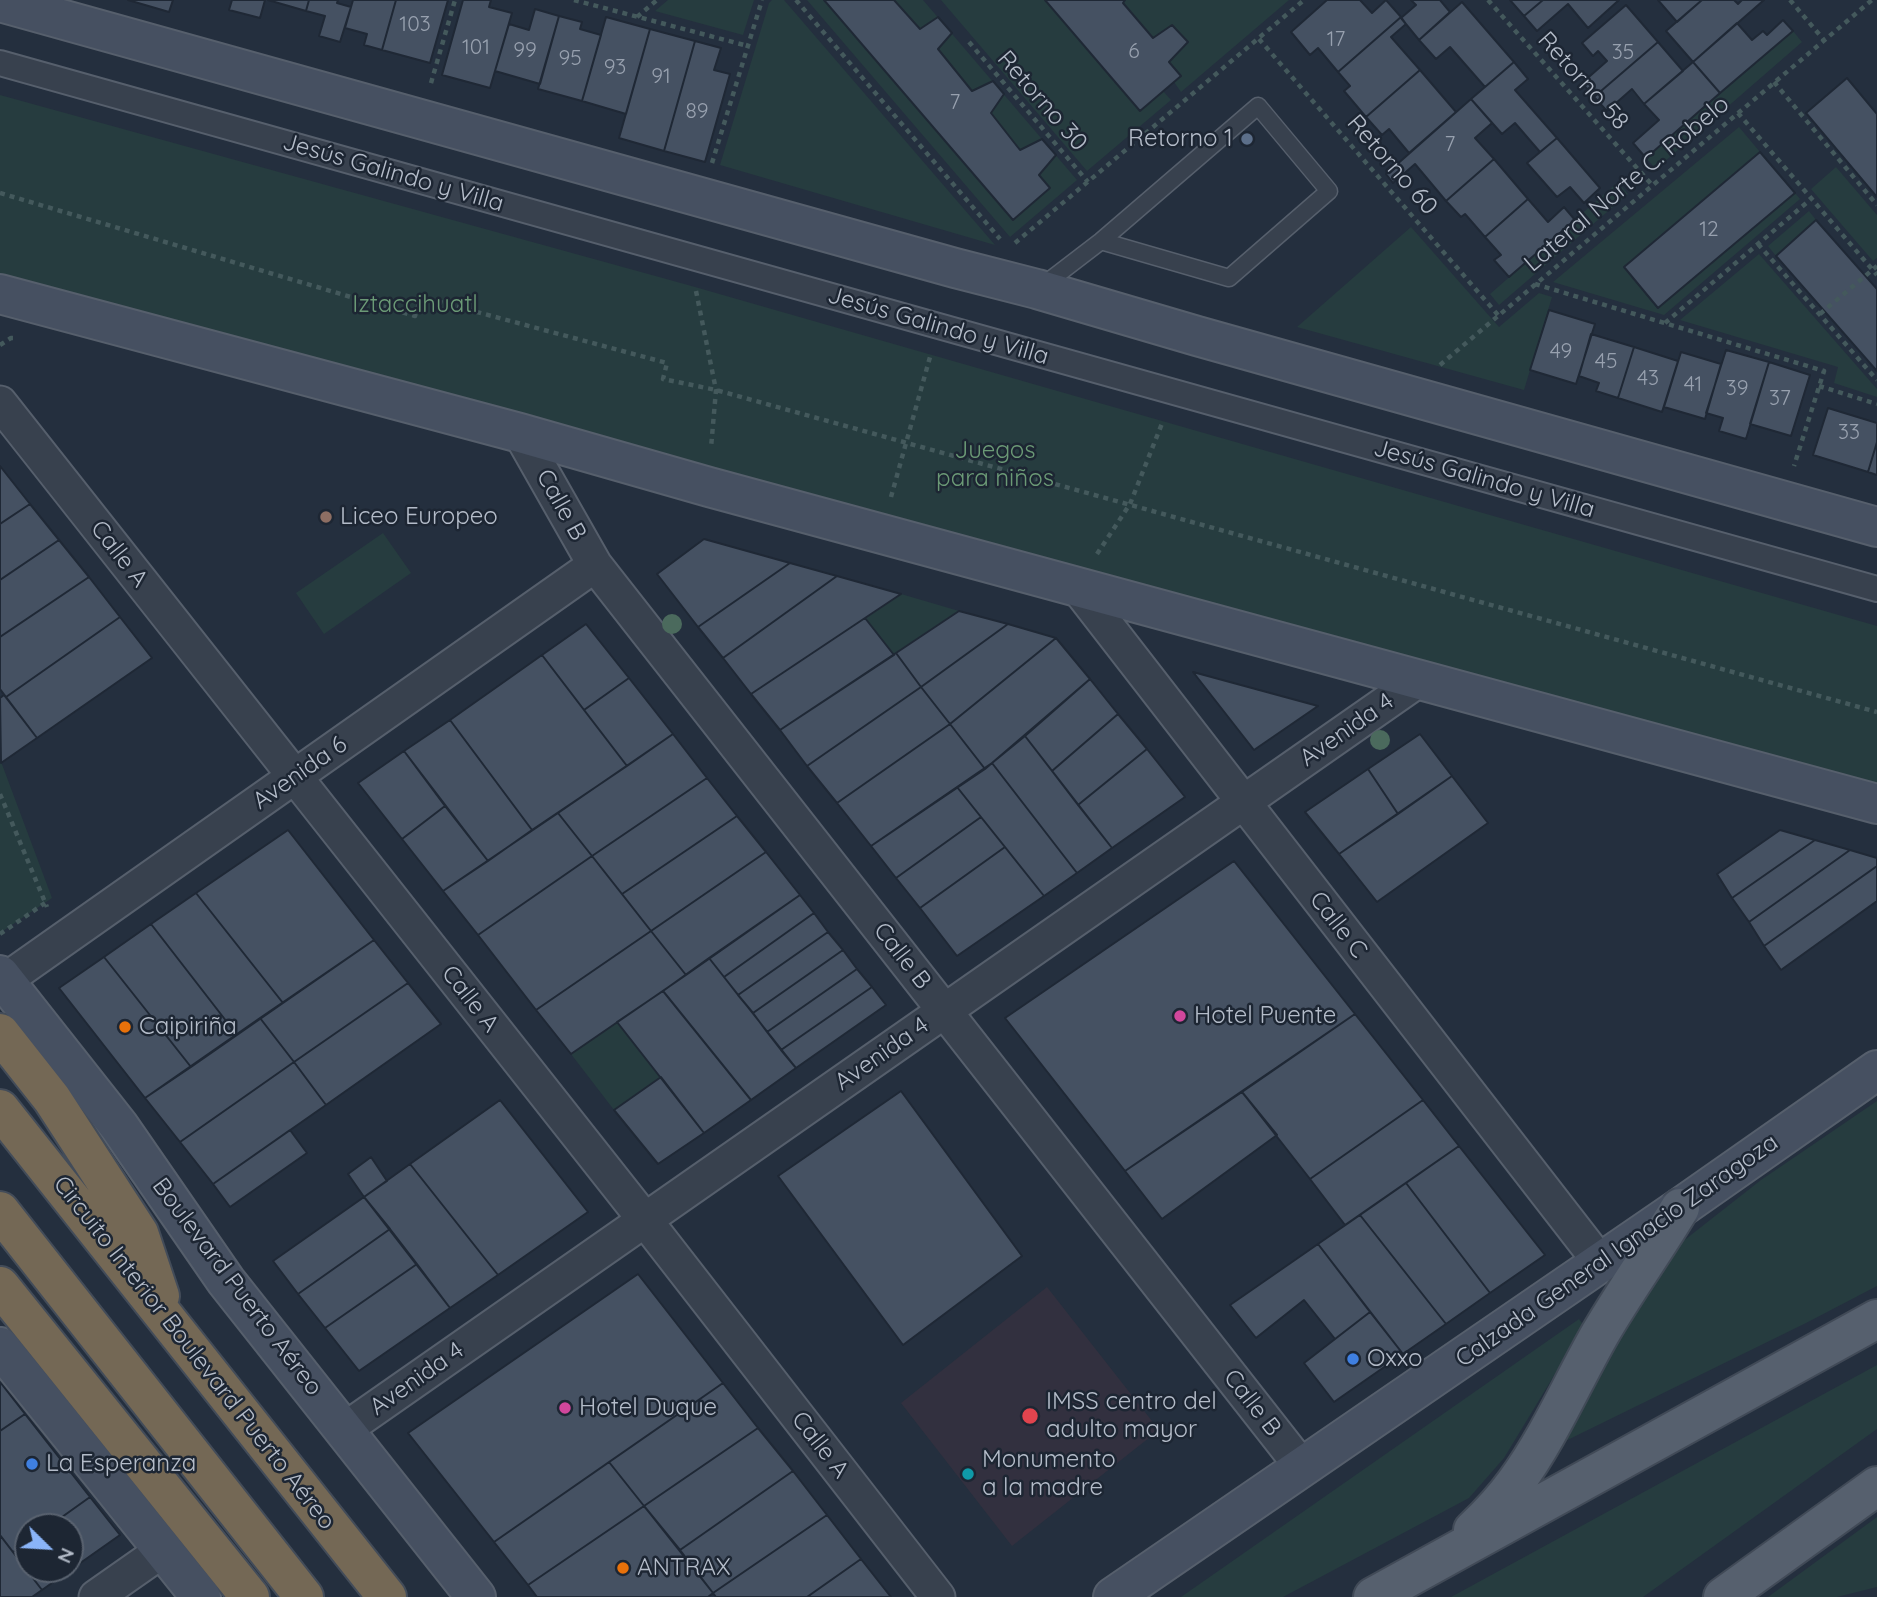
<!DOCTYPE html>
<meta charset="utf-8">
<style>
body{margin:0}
#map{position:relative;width:1877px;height:1597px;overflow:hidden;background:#242f3e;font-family:Quicksand,sans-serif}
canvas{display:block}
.north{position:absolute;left:14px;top:1513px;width:70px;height:70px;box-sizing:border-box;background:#1d2633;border:2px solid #59626f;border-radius:50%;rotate:114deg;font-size:19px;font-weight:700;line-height:28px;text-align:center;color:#b4bcc9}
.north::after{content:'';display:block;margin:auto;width:24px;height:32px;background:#8ab4f8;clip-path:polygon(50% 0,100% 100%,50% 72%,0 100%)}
</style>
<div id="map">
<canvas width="1877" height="1597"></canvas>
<div class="north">N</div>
</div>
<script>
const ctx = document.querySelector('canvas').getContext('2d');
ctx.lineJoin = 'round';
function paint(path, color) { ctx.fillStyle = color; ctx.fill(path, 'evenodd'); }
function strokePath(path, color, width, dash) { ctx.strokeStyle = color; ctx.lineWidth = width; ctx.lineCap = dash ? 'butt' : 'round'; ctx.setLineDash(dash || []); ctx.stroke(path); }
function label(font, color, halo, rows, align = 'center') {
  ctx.font = font + ' Quicksand,sans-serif'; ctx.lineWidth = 5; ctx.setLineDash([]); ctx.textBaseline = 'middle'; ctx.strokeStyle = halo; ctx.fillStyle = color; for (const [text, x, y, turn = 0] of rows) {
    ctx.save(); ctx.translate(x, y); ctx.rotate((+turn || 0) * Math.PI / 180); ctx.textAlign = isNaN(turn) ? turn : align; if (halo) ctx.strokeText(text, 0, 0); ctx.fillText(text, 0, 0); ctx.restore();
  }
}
paint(new Path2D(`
 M1047,1287L1159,1430L1012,1546L901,1403Z`), '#32303f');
paint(new Path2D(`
 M668,0H754L743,35L655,11Z
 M772,0H784L995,245L720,165L769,3Z
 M807,0H923L1077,180L1010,237Z
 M941,0H1045L1140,111L1163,91L1171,100L1087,171Z
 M1125,0H1289L1181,92L1174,82L1181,75L1169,62L1188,42L1172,25L1153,38L1123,3Z
 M1793,31L1802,42L1656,169L1646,158Z
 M0,95L688,285L1877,626V792L0,285Z
 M1739,127L1760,152L1624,267L1657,308L1795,193L1800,199L1664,315L1553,282Z
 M1836,167L1877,215V258L1873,261L1811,189Z
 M1618,182L1628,194L1499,305L1490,294Z
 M1809,211L1816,220L1776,256L1768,246Z
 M1411,227L1499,327L1539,293L1552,297L1524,390L1297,327Z
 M1759,254L1877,389V397L1834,383L1838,367L1680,320Z
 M383,533L411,573L324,634L296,593Z
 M901,594L959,611L894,655L865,618Z
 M0,759L52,898L0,933Z
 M617,1022L661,1077L614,1110L571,1054Z
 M1877,1101V1286L1806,1323L1541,1453L1668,1253L1761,1180Z
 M1579,1319L1584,1326L1504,1458L1469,1498L1283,1597H1181Z
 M1877,1365V1429L1643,1597H1451Z
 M1877,1517V1587L1837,1597H1768Z`), '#263c3f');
const building = new Path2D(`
 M128,0H173L169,12Z
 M232,0H265L260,18L229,10Z
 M268,0H309L306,11Z
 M309,0H338L337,3L351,7L340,42L319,36L325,16L306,11Z
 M353,0H396L382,50L364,45L367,34L345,28Z
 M396,0H448L430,63L382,50Z
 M463,0H491L489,7L512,13L490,88L442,75Z
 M824,0H894L920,29L938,17L952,33L938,49L972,91L993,81L1004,94L991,113L1020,150L1042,139L1056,155L1039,175L1050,188L1013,220Z
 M1045,0H1125L1123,3L1153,38L1172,25L1188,42L1169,62L1181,76L1140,111Z
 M1327,0H1360L1372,13L1386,0L1401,17L1338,72L1318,48L1310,55L1291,32Z
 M1411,0H1440L1450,12L1419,40L1401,18L1416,5Z
 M1510,0H1543L1524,16Z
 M1543,0H1619L1588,28L1568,4L1537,31L1524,16Z
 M1658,0H1702L1677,22Z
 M1702,0H1734L1738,4L1742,0H1764L1693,62L1666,31Z
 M1462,2L1514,62L1485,87L1450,47L1436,59L1419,40Z
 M1626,5L1658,42L1594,97L1582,83L1607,61L1598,51L1593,56L1582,43Z
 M535,9L559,16L540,84L495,71L509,24L529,30Z
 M559,16L582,22L580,29L601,35L582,101L538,89Z
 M606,17L650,29L626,114L582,101Z
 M1401,17L1406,24L1391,37L1420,70L1366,117L1344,91L1350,86L1338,72Z
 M1783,20L1793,31L1720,93L1693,62L1737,23L1752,40L1763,31L1767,35Z
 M650,29L695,41L664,151L619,138Z
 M695,41L721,48L714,70L730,74L705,162L664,151Z
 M1658,42L1683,71L1644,104L1632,89L1607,111L1594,97Z
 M1514,62L1528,79L1515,90L1557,138L1540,152L1515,123L1502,134L1471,99Z
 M1693,62L1720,93L1646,158L1633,143L1659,120L1644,104Z
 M1420,70L1456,112L1409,153L1389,129L1382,135L1366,117Z
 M1847,78L1877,114V197L1806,113Z
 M1471,99L1492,123L1475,138L1494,159L1446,201L1415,164L1393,183L1386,174Z
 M1557,138L1600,188L1584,203L1570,187L1557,197L1527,163Z
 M1760,152L1795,193L1658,308L1624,267Z
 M1494,159L1528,199L1485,237L1465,214L1461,217L1446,201Z
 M1528,199L1548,222L1564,207L1575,220L1509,277L1494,260L1501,255L1485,237Z
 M1816,220L1877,289V371L1776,256Z
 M1549,310L1595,324L1576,384L1530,370Z
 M1591,334L1634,347L1618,398L1596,391L1599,383L1579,376Z
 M1634,347L1678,361L1662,412L1618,398Z
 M1726,350L1769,362L1746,439L1719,431L1723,418L1706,413Z
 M1681,352L1721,364L1705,419L1664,407Z
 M1769,362L1810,375L1791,436L1750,424Z
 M1828,408L1877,423V442L1868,472L1813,455Z
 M1877,442V475L1868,472Z
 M0,466L30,504L0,524Z
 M30,504L59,540L0,580V524Z
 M704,539L790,563L698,627L657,574Z
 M59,540L89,577L0,637V580Z
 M790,563L837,576L723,658L698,627Z
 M837,576L901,594L751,694L723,658Z
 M89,577L120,617L6,697L0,689V637Z
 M959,611L1008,624L921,687L896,653Z
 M120,617L152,658L37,738L6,697Z
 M865,618L894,655L780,730L751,694Z
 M586,624L629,678L584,710L542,655Z
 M1008,624L1056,638L950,724L921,687Z
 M1056,638L1090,679L985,769L950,724Z
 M896,653L921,687L807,766L780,730Z
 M542,655L627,766L532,830L450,720Z
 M1193,672L1318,706L1254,750Z
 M629,678L673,734L627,766L584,710Z
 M1090,679L1118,714L1052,771L1025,736Z
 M921,687L950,724L837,803L807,766Z
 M4,695L37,738L1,763L0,698Z
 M1118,714L1147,749L1078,805L1052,771Z
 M450,720L532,830L488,861L404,751Z
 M950,724L985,769L871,846L837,803Z
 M673,734L707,778L592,856L558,813Z
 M1420,734L1452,776L1398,814L1368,769Z
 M1025,736L1112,848L1077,873L992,763Z
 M1147,749L1185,797L1112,848L1078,805Z
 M404,751L445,806L402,839L358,783Z
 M992,763L1077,873L1044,896L957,787Z
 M1368,769L1398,814L1339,854L1305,812Z
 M1452,776L1488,823L1377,902L1339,854Z
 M707,778L737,816L622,894L592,856Z
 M957,787L981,817L896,878L871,846Z
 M445,806L488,861L443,891L402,839Z
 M558,813L592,856L478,935L443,891Z
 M737,816L766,852L651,931L622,894Z
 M981,817L1005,847L920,908L896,878Z
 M288,830L374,940L283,1003L196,893Z
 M1780,830L1815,840L1732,898L1717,874Z
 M1815,840L1850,850L1749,922L1732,898Z
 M1005,847L1044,896L957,956L920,908Z
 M1850,850L1877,858V866L1764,946L1749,922Z
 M766,852L800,895L686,975L651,931Z
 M592,856L651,931L536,1010L478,935Z
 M1234,861L1355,1014L1125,1171L1005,1018Z
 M1877,866V901L1781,970L1764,946Z
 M196,893L283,1003L237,1035L151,924Z
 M800,895L814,913L724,977L709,958Z
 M814,913L828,932L738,995L724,977Z
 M151,924L237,1035L191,1067L104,957Z
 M651,931L686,975L571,1054L536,1010Z
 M828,932L843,950L753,1013L738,995Z
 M374,940L408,983L294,1062L260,1018Z
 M843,950L857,969L767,1032L753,1013Z
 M104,957L191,1067L145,1098L59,988Z
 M709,958L796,1068L751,1100L663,991Z
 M857,969L872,987L781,1050L767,1032Z
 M408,983L441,1024L326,1105L294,1062Z
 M872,987L886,1005L796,1068L781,1050Z
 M663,991L751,1100L704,1133L617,1022Z
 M1355,1014L1423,1100L1310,1179L1242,1092Z
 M260,1018L294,1062L180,1142L145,1098Z
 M294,1062L326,1105L213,1184L180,1142Z
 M661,1077L704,1133L658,1164L614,1110Z
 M901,1091L1022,1256L903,1345L778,1176Z
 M1242,1092L1277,1135L1162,1219L1125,1171Z
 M500,1100L588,1212L498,1275L410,1164Z
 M1423,1100L1459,1146L1345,1225L1310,1179Z
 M290,1130L307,1153L230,1207L213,1184Z
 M1459,1146L1545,1255L1490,1293L1406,1183Z
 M371,1157L387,1181L364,1197L348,1174Z
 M410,1164L498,1275L450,1308L364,1197Z
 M1406,1183L1490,1293L1446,1324L1360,1215Z
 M364,1197L390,1229L298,1294L273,1261Z
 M1360,1215L1446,1324L1403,1354L1318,1244Z
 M390,1229L417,1264L325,1328L298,1294Z
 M1318,1244L1370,1312L1335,1339L1304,1300L1256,1338L1230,1305Z
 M417,1264L450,1308L359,1371L325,1328Z
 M638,1274L723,1383L494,1542L408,1433Z
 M1370,1312L1403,1354L1334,1402L1304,1363Z
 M0,1382L25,1414L0,1431Z
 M723,1383L758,1428L644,1506L609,1462Z
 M25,1414L90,1497L48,1527H28V1542L13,1552L0,1535V1431Z
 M758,1428L793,1471L680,1550L644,1506Z
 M609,1462L644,1506L528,1585L494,1542Z
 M793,1471L827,1515L713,1593L680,1550Z
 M90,1497L120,1535L42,1590L13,1552L28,1542V1569H70V1527H48Z
 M644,1506L713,1593L708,1597H537L528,1585Z
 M827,1515L861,1559L807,1597H716L713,1593Z
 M0,1535L42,1590L32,1597H0Z
 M861,1559L891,1597H807Z`);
paint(building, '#455162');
strokePath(building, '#1f2835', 2);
const service = new Path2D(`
 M1041,287L1101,241L1258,106L1329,191L1229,278L1101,241`);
const pedestrian = new Path2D(`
 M0,63L1877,589`);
const minor = new Path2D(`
 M0,403L645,1220L938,1597
 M520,433L595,565L1302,1467
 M1077,587L1600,1262
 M4,981L595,565
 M344,1430L1420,679
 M96,1597L163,1550`);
const secondary = new Path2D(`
 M0,2L955,268L1037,289L1197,336L1877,527
 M0,294L520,433L709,487L1877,804
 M0,975L119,1126L226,1281L476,1597
 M0,1347L201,1597
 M1113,1597L1680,1208L1877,1070`);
const primary = new Path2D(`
 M1473,1530C1489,1515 1503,1500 1516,1482C1549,1437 1572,1383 1600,1334C1625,1291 1654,1251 1680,1208
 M1373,1597L1877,1319
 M1723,1597L1877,1486`);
const motorway = new Path2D(`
 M0,1033L52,1099L139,1233L160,1296
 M0,1109L387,1597
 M0,1211L304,1597
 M0,1286L250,1597`);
strokePath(service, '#565f6c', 19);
strokePath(pedestrian, '#565f6c', 28);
strokePath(minor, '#565f6c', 37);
strokePath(secondary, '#565f6c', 42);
strokePath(primary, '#414a57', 42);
strokePath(motorway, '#434c59', 42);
strokePath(new Path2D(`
 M574,0L748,46
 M796,0L1000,239
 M1488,0L1652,185
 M1790,0L1824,40
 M637,17L657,0
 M1259,39L1498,315
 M969,42L1088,182
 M1774,82L1877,205
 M431,83L455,0
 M1738,113L1877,275
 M712,163L762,0
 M0,193L415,316L421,297L667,363L663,379L716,390L1877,712
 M1015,243L1304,0
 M1758,244L1877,380
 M1535,284L1824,371L1794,466
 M696,291L716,390L711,448
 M1820,314L1877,266
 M1665,323L1811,199
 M0,345L11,338H14
 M1440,365L1872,0
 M1819,386L1877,404
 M891,497L930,357
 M1097,554L1130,504L1163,421
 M0,794L47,907
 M0,934L45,903`), '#44595c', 4.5, [5, 5]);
strokePath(service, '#38414e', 16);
strokePath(pedestrian, '#38414e', 24);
strokePath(minor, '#38414e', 33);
strokePath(secondary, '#465061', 38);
strokePath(primary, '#56606e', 38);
strokePath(motorway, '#746855', 38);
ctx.fillStyle = '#4b6a5d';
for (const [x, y] of [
 [672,624],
 [1380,740]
]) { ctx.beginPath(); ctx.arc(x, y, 10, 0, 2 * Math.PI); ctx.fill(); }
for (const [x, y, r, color] of [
 [1247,139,7,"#5c6f8a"],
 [326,517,7,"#8d6e63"],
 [1180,1016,7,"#d1479c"],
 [125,1027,7,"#e8710a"],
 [1353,1359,7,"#3f7fe0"],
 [565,1408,7,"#d1479c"],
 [1030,1416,9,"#e0444e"],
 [32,1464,7,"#3f7fe0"],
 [968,1474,7,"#0f9aa8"],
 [623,1568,7,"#e8710a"]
]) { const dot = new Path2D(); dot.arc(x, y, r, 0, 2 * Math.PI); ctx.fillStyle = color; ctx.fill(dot); strokePath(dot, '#1d2633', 2.5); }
label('21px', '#98a1af', null, [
 ["103",415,25],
 ["17",1336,40],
 ["101",476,48],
 ["99",525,51],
 ["6",1134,52],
 ["35",1623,53],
 ["95",570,59],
 ["93",615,68],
 ["91",661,77],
 ["7",955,103],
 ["89",697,112],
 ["7",1450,145],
 ["12",1709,230],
 ["49",1561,352],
 ["45",1606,362],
 ["43",1648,379],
 ["41",1693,385],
 ["39",1737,389],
 ["37",1780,399],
 ["33",1849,433]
]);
label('24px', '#b4bcc9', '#1d2633', [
 ["Retorno 58",1583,81,48],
 ["Retorno 30",1042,101,49],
 ["Retorno 60",1392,165,49],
 ["Jesús Galindo y Villa",393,173,16],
 ["Lateral Norte C. Robelo",1627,184,-40],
 ["Jesús Galindo y Villa",938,326,16],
 ["Jesús Galindo y Villa",1484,479,16],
 ["Calle B",561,505,61],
 ["Calle A",119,554,52],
 ["Avenida 4",1347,730,-35],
 ["Avenida 6",300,773,-35],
 ["Calle C",1338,925,52],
 ["Calle B",902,956,52],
 ["Calle A",470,999,52],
 ["Avenida 4",882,1054,-35],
 ["Calzada General Ignacio Zaragoza",1617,1251,-35],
 ["Boulevard Puerto Aéreo",237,1287,53],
 ["Circuito Interior Boulevard Puerto Aéreo",194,1353,52],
 ["Avenida 4",417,1379,-35],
 ["Calle B",1252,1403,52],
 ["Calle A",820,1445,52]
]);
label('24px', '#b4bcc9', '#1d2633', [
 ["Retorno 1",1233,139,"right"],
 ["Liceo Europeo",340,517],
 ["Hotel Puente",1194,1016],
 ["Caipiriña",139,1027],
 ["Oxxo",1367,1359],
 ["IMSS centro del",1046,1402],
 ["adulto mayor",1046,1430],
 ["Hotel Duque",579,1408],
 ["Monumento",982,1460],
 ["a la madre",982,1488],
 ["La Esperanza",46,1464],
 ["ANTRAX",637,1568]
], 'left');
label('24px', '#6b9a76', '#1d2633', [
 ["Iztaccihuatl",415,305],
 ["Juegos",995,451],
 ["para niños",995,479]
]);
</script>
